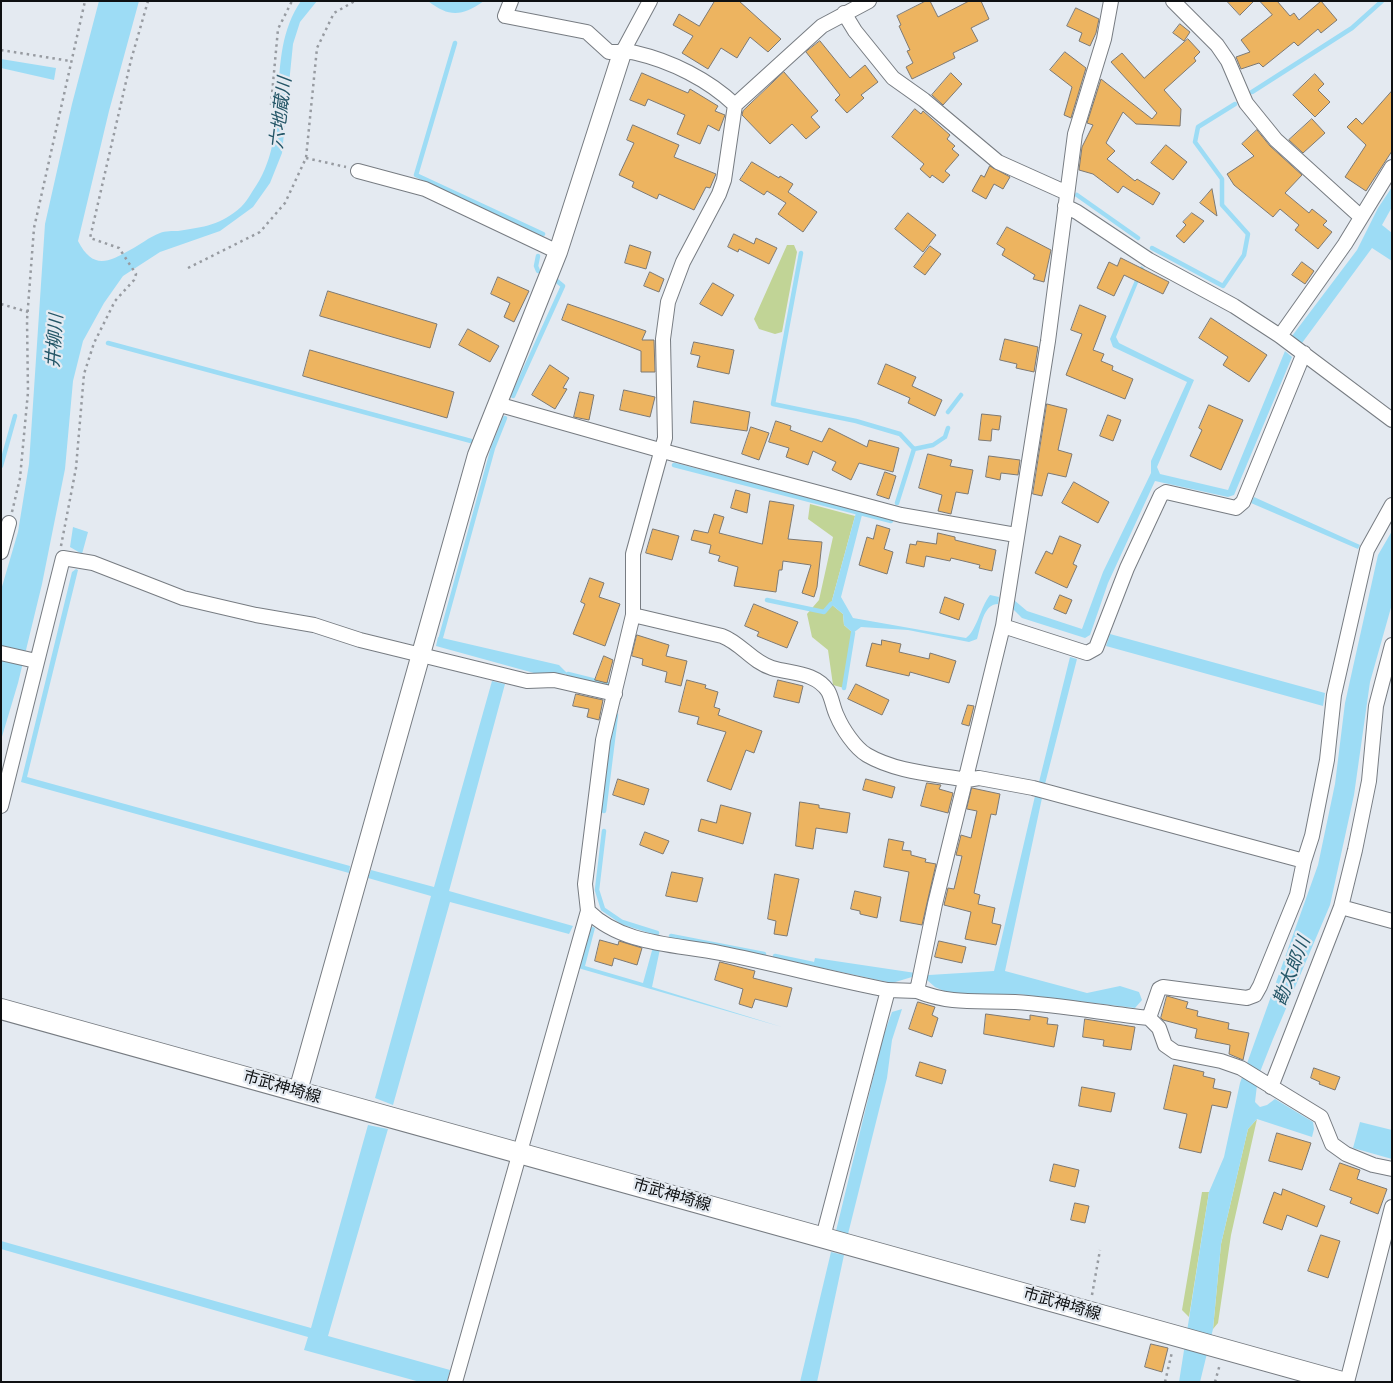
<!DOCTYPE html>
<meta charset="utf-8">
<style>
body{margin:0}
#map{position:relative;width:1393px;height:1383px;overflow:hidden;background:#e4eaf1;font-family:Inter,sans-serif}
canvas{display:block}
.frame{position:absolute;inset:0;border:2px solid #0e1012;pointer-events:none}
</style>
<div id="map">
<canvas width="1393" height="1383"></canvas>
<div class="frame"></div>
</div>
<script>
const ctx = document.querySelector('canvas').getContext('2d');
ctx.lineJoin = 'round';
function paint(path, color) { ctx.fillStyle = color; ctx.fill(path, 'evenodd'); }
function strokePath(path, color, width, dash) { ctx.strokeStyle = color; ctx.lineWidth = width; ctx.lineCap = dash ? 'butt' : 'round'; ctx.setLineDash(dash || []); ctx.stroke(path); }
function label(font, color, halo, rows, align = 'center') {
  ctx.font = font + ' Inter,"Noto Sans JP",sans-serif'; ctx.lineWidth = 4.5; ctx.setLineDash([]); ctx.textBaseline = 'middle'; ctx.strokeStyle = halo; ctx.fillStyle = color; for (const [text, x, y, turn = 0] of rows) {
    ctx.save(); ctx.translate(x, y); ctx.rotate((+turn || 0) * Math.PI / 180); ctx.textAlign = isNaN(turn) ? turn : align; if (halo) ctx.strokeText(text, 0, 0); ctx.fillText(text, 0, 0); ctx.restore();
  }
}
paint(new Path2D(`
 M787,245H794L797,252L782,332L775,334L759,329L754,319Z
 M810,504L855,516L831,604L843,614L844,625L853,633L844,688L833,685L828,650L812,637L807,614L819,600L833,537L808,519Z
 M1257,1119L1231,1235L1218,1323L1213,1329L1221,1244L1248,1129Z
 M1202,1192H1209L1189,1317L1182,1310Z`), '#c1d496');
paint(new Path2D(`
 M99,1H139L109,111L78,241C92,268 106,264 130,250C140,245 149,237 160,233C165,231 173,231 178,231C204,227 221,225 241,207C245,203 249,197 252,192C295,134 262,57 301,1H317L300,22L293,44L282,153L270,183L253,207L220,231L160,252L123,276L104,303L83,341L73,381L65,469L42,584L18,683L1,740V590L18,532L29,464L45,224L72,104Z
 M428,1H484C462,16 450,18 428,1Z
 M1,59L56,68L54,80L1,68Z
 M1392,187V207L1382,225L1392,233V261L1372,248L1302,343L1292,336L1357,250L1378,208Z
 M1141,266L1144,268L1116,337L1119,343L1194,380L1157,467L1160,474L1228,490L1285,351L1292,357L1234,495L1228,497L1155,481L1108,583L1090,635L1085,638L1022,618L1012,608L1014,600L1027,611L1082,629L1103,572L1151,473V461L1187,382L1113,347L1110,339Z
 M1254,497L1360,545L1358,549L1251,503Z
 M857,509L863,511L841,597L853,618L966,638C977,630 980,608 990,595L999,597L998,604C983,604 981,627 977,639L969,642L908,630L861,627L853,633L844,625L843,614L831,604Z
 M73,527L88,532L82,554L70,547Z
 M1392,531V604L1370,682L1354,795L1330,905L1273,1039L1258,1077L1255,1102L1260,1107L1267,1105L1275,1099L1313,1122L1314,1129L1312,1137L1257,1119L1248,1129L1221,1244L1213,1329L1200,1382H1179L1209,1192L1224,1157L1240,1083L1318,865L1335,784L1345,703L1378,555Z
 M76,569L78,570L27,777L350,866L349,873L21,782L72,572Z
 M1110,634L1325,693L1323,706L1106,646Z
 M438,637L559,665L568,674L534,673L436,646Z
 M1070,657L1077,659L1045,784L1039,782Z
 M492,681L505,684L449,891L573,926L569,934L450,902L393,1105L375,1098L431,896L368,878L371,870L434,887Z
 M1035,796L1042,798L1005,971L1087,993L1120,986L1139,992L1142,1000L1135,1008L1018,994L953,995L935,987L927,980L912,977L892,983L813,966L815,958L929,975L994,971Z
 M591,926L595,928L585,966L643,983L653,947L660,949L652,987L782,1027L578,968Z
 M902,1009L892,1040L887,1078L848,1234L836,1231L883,1037L892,1012Z
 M1360,1122L1392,1130V1159L1353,1148Z
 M368,1125L388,1129L328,1336L450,1370L447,1382H420L304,1350L308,1337L1,1249V1241L311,1328Z
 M831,1252L844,1255L817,1382H800Z`), '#9ddcf5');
strokePath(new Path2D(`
 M455,43L416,175L543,234
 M1252,92L1352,28L1382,1
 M1077,195L1138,238
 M1152,248L1223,286L1244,255L1248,234L1222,205V179L1195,142L1198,127L1235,104
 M801,253L773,404L856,421L900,434L914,449
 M538,271L536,266L538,256
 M108,343L471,441
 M513,396L563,286L557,281
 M948,412L961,395
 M674,465L891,521
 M1,466L15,416
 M897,503L914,449L933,445L945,437L948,428
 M767,600L824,612L831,604
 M441,637L493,448L505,418
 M568,674L608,684
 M844,688L853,633
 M604,811L616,715
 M604,831L597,890L603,909L622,922L657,933
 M671,936L764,954
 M775,956L813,964`), '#9ddcf5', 4.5);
const building = new Path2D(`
 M715,1H739L781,39L768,52L750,37L737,58L721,48L708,69L682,53L693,36L673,25L679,14L699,26Z
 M926,1H930L938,17L969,1H981L989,19L971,28L978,41L953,53L955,58L912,79L906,67L913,63L907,51L910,50L899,26L901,25L897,16Z
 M1227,1H1254L1240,15Z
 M1260,1H1277L1290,16L1294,13L1299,20L1321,1L1337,20L1321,33L1318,29L1298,46L1294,42L1263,67L1259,63L1241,69L1236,57L1250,52L1241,40L1272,15Z
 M1076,8L1099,19L1096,33L1090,46L1079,41L1082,33L1067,26Z
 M1180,24L1190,32L1184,41L1173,33Z
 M1188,39L1200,52L1194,58L1196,61L1164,90L1181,109L1180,126L1136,124L1123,112L1106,143L1115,151L1107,159L1135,181L1137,179L1160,193L1153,205L1123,186L1118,193L1093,174L1079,170L1082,147L1093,125L1087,123L1101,79L1152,119L1157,113L1111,62L1122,53L1144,78Z
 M820,41L850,78L865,65L878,82L861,95L864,98L847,113L835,100L840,95L806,52Z
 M1065,52L1086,68L1071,118L1064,115L1072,87L1050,70Z
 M784,72L818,111L811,117L820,127L806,139L792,124L770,144L742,115L743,111Z
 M642,73L688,93L690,89L718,106L715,111L725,115L719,131L708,125L700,144L677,134L685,115L648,99L645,106L630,100Z
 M951,73L962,84L943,105L932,95Z
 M1315,74L1324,84L1318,90L1330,102L1315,117L1293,95Z
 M1392,91V151L1366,191L1345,177L1366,145L1347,127L1356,118L1362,124Z
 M915,109L921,114L923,111L950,135L947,139L955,146L952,149L959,155L945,171L950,175L943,183L932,175L930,178L920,169L924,164L892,137Z
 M1312,119L1325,133L1303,153L1289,140Z
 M633,125L679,145L674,157L716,174L710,188L706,187L694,210L659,194L657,199L632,187L634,182L619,175L634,143L627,140Z
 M1257,130L1270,146L1302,175L1285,193L1309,213L1312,209L1327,221L1323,225L1332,232L1318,249L1295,230L1299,225L1280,209L1273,217L1234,185L1227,174L1254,156L1242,144Z
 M1166,145L1187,162L1173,180L1151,163Z
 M752,162L779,178L780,176L793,184L788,192L817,212L803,232L778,214L786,203L767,191L764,195L740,180Z
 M990,166L1010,177L1003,189L994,184L986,199L972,191L981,175L984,177Z
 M1212,189L1217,216L1200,203Z
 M908,213L936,235L923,252L895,229Z
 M1192,213L1204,221L1184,243L1176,236L1186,225L1183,222Z
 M1007,227L1051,250L1044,282L1033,279L1035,275L1002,255L1005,249L997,244Z
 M734,234L754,244L756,238L777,248L769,264L739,249L738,252L728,247Z
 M630,245L651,252L646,269L625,263Z
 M930,246L941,254L925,275L914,267Z
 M1121,258L1169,282L1163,294L1124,275L1114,296L1097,288L1109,262L1117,266Z
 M1302,262L1314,271L1305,284L1292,275Z
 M650,272L664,279L659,292L644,286Z
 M498,277L529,291L514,322L504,317L510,303L491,294Z
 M713,283L734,295L722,316L700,304Z
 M328,291L437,324L430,348L320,316Z
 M568,304L646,331L642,340H654L655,372H641V351L562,320Z
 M1080,305L1106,316L1093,350L1104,354L1101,361L1113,366L1112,370L1133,379L1125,399L1066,375L1082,334L1071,330Z
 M1211,318L1267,355L1249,382L1223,365L1228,357L1199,338Z
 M468,329L499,346L490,362L459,345Z
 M1005,339L1038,347L1034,372L1016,368L1017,364L1000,360Z
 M694,342L734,350L729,374L697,367L700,356L691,354Z
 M310,350L454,392L447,418L303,376Z
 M886,364L916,377L912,386L942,400L935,416L908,403L910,398L878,384Z
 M550,365L569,378L563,388L567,389L555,409L532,395Z
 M624,390L655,397L650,417L620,410Z
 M580,392L594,395L589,420L574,417Z
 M694,401L750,412L747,431L691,423Z
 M1047,404L1067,409L1058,450L1072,454L1066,477L1048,473L1042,496L1033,494Z
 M1209,405L1243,420L1221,470L1190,456L1202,430L1199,428Z
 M982,414L1001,416L999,430L992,429L991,441L979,440Z
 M1108,415L1121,420L1113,441L1100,436Z
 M776,421L791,426L790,430L822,442L829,428L867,447L869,440L899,448L893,472L859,463L851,480L832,470L836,462L813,451L808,465L786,457L789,448L769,442Z
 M751,427L769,433L759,460L742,454Z
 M928,454L952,460L950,466L973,470L968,494L956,492L951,514L938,511L942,495L919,488Z
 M989,456L1020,460L1018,475L1001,473L1000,480L986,477Z
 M885,472L896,476L889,499L877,495Z
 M1074,482L1109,502L1098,523L1062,503Z
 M736,490L750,494L747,513L731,508Z
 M770,501L794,505L788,539L822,542L817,587L814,597L802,593L811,565L783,561L782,570H779L776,592L734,586L738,567L718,561L720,556L709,553L711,545L691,540L694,530L708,533L714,514L724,517L719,533L762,544Z
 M877,525L890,529L884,549L893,552L887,574L859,565L867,537L873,539Z
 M653,529L679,536L672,560L646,553Z
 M938,533L955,537V540L996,550L992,571L979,568L980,565L951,558L950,561L926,556L924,567L906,563L910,544L916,545L917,541L936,544Z
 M1060,536L1081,545L1073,564L1077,566L1067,588L1035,573L1046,551L1052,554Z
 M590,578L604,583L599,597L620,604L605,646L573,634L585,604L581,602Z
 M1060,595L1072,600L1066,614L1054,609Z
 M945,597L964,604L959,620L940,613Z
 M754,604L798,622L787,648L757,636L759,632L745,626Z
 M637,635L669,645L666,656L687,661L681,686L665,682L667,672L642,665L643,659L632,656Z
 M882,640L901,644L899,652L929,659L930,653L956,661L949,683L910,672L909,676L866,666L872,643L881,645Z
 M604,656L613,660L607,683L595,680Z
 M687,680L706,685L705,688L718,692L714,707L720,709L718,715L762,731L754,753L746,750L731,790L707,781L726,732L697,724L699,717L679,712Z
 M778,680L803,686L799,703L774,697Z
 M856,684L889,700L882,715L848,699Z
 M576,694L603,700L599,720L587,717L589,709L573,706Z
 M968,705L974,706L969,726L962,724Z
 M618,779L649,789L644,805L613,795Z
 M866,779L895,787L892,798L863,790Z
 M927,783L941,785L939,789L953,793L948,813L921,806Z
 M972,788L1000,794L996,815L991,814L974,893L980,895L978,904L995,908L992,923L1001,925L996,945L965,939L971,912L944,905L948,888L954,889L962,856L956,855L961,835L971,838L977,811L967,809Z
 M800,802L819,805V808L850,813L847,833L816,828L813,849L796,846Z
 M721,805L751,813L743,844L698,831L701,819L716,823Z
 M645,832L669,841L663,854L640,845Z
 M889,839L904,842L902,850L911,851V855L926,859L925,862L936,864L922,925L900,921L909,872L884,867Z
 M672,872L703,878L697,902L666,896Z
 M775,874L799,879L787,936L774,934L776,921L768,919Z
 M855,891L881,897L877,918L860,914V911L851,909Z
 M600,940L618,945L619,941L642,948L637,965L614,958L612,966L595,961Z
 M939,941L966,947L962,963L935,957Z
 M720,962L755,971L753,978L792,988L787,1007L755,999L752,1008L739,1004L743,989L715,980Z
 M1167,996L1188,1002L1186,1008L1198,1011L1197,1016L1229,1023L1228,1029L1249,1033L1243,1060L1229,1054L1230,1045L1195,1038L1197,1029L1163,1020L1161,1018Z
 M918,1002L935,1007L932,1015L938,1018L932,1037L909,1029Z
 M986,1014L1030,1020V1015L1048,1018L1047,1024L1058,1025L1054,1047L984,1034Z
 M1085,1019L1135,1027L1131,1050L1103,1046L1104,1040L1083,1037Z
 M920,1062L946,1070L942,1084L916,1076Z
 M1174,1065L1204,1072L1203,1076L1215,1079L1213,1088L1231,1092L1227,1108L1212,1105L1201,1153L1179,1148L1187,1114L1164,1109Z
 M1314,1068L1340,1077L1335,1090L1319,1084L1320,1082L1311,1078Z
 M1082,1087L1115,1093L1111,1112L1079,1106Z
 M1277,1133L1311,1143L1302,1170L1269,1161Z
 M1340,1163L1360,1170L1357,1179L1387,1189L1378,1214L1350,1203L1352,1198L1330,1190Z
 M1054,1164L1079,1170L1075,1187L1050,1181Z
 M1283,1189L1325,1206L1317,1227L1287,1215L1282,1230L1263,1223L1274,1192L1281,1195Z
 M1075,1203L1089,1206L1085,1223L1071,1220Z
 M1321,1235L1340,1241L1328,1278L1308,1271Z
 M1151,1344L1168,1348L1162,1372L1145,1367Z`);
paint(building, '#edb460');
strokePath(building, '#7d7973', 1);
const minor = new Path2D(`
 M511,1L505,16L587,32L609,52C618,52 628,51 636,53C671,61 709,80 735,105L822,26L869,1
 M1173,1L1217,45L1228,61L1246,103L1276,140L1361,217
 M844,13L855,31L893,78L924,100L998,162L1067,193
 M622,53L650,1
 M358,171L425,189L558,252
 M1065,206L1077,212L1149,260L1234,306L1280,336L1392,420
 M1280,336L1345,244L1392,167
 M497,404L663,451L901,515L1016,535
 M1,552L9,523
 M633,615L722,636C741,643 752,662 772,668C792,674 815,672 828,691C832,698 833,708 837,716C842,728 855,748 867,755C896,772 934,774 967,780L979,778L1033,788L1304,861
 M1003,626L1087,653L1096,648L1127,568L1161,495L1166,492L1236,508L1243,502L1304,353
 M1,653L36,661
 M1,806L63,558L93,563L183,598L256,615L314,625L360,640L527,681L554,680L615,694
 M1341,907L1392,921
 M588,911C622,945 675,944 720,953C776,964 831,979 888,990
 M917,991C952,1005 979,1000 1015,1002C1060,1005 1104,1013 1149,1018L1159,1028L1165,1045L1175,1052L1221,1061L1241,1068L1321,1117L1332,1144L1346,1154L1373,1165L1392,1169
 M1149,1018L1159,989L1163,987L1247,998L1255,995L1260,986L1297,895L1304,861L1312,836L1327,760L1334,695L1367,550L1392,505
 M1271,1087L1341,907L1355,850L1369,781L1376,706L1392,645
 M823,1237L888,990L917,991L935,904L1003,626L1048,341L1075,134L1104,39L1111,1
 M455,1382L588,911L585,884L603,740L633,615V554L665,438L663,339L668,302L683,262L719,194L724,180L735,105
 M1347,1382L1392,1207`);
const tertiary = new Path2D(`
 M298,1091L477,455L558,252L622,53`);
const secondary = new Path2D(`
 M1,1009L1342,1382`);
strokePath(minor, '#777c82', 16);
strokePath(tertiary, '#777c82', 20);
strokePath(secondary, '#777c82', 22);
strokePath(new Path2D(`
 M1,50L70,61
 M271,105L278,29L292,1
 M306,158L346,167
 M188,268L260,232L285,203L306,158L317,48L334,13L355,1
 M1,304L28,312
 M12,512L20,478L28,392L27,320L34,228L85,1
 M61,546L76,468L84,374L94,343L115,301L134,280L136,274L119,248L90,238L131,60L148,1
 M1092,1295L1100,1250
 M1165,1382L1172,1352
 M1215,1382L1220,1364`), '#979ba1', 2.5, [2.5, 4]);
strokePath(minor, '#fff', 14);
strokePath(tertiary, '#fff', 18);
strokePath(secondary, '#fff', 20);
label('16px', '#0e1012', '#e4eaf1', [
 ["市武神埼線",282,1087,16],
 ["市武神埼線",672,1195,16],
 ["市武神埼線",1062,1304,16]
]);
label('italic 18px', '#245667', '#e4eaf1', [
 ["六地蔵川",281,113,-83],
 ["井柳川",55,341,-86],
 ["勘太郎川",1292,971,-69]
]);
</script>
